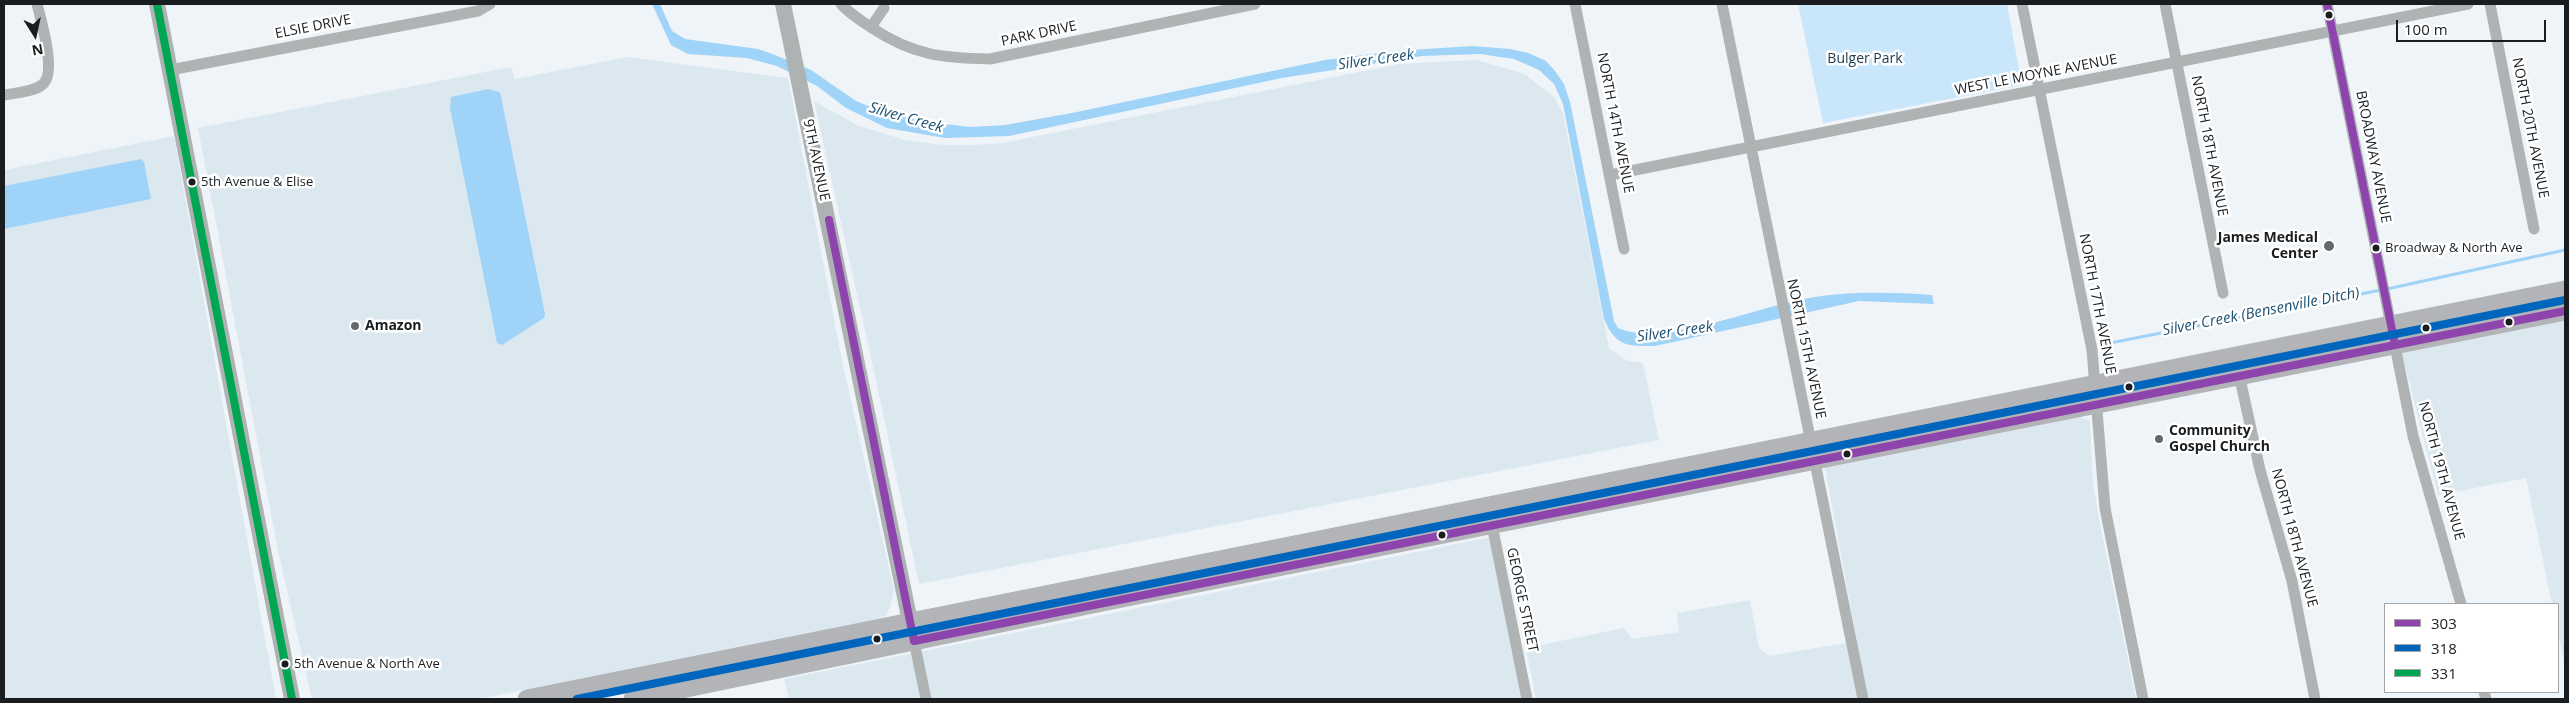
<!DOCTYPE html>
<style>
body{margin:0}
#map{position:relative;width:2569px;height:703px;overflow:hidden;background:#eff4f9;font-family:"Open Sans",sans-serif}
canvas{display:block}
.frame{position:absolute;inset:0;border:5px solid #191d20;pointer-events:none}
.legend{position:absolute;left:2384px;top:603px;width:175px;height:90px;box-sizing:border-box;background:#fff;border:1px solid #a3a5a6;margin:0;padding:6px 9px;list-style:none;font-size:15px;color:#191d20}
.legend li{display:flex;align-items:center;gap:10px;height:25px}
.legend b{width:25px;border:1px solid #a3a5a6}
.north{position:absolute;left:10px;top:10px;width:50px;height:50px;-webkit-text-stroke:4px #fff;paint-order:stroke;rotate:170deg;font-size:14px;font-weight:700;line-height:20px;text-align:center;color:#191d20}
.north::after{content:'';display:block;margin:auto;width:18px;height:22px;background:#191d20;clip-path:polygon(50% 0,100% 100%,50% 72%,0 100%)}
.scale{position:absolute;left:2396px;top:20px;width:150px;height:22px;box-sizing:border-box;border:2px solid #191d20;border-top:0;padding-left:6px;font-size:15px;line-height:18px;white-space:nowrap;color:#191d20;-webkit-text-stroke:4px #fff;paint-order:stroke}
</style>
<div id="map">
<canvas width="2569" height="703"></canvas>
<div class="frame"></div>
<ul class="legend">
<li><b style="height:6px;background:#8e44ad"></b>303</li>
<li><b style="height:6px;background:#0065bd"></b>318</li>
<li><b style="height:6px;background:#00a651"></b>331</li>
</ul>
<div class="north">N</div>
<div class="scale">100 m</div>
</div>
<script>
const ctx = document.querySelector('canvas').getContext('2d');
ctx.lineJoin = 'round';
function paint(path, color) { ctx.fillStyle = color; ctx.fill(path, 'evenodd'); }
function strokePath(path, color, width, dash) { ctx.strokeStyle = color; ctx.lineWidth = width; ctx.lineCap = dash ? 'butt' : 'round'; ctx.setLineDash(dash || []); ctx.stroke(path); }
function label(font, color, halo, rows, align = 'center') {
  ctx.font = font + ' "Open Sans",sans-serif'; ctx.lineWidth = 5; ctx.setLineDash([]); ctx.textBaseline = 'middle'; ctx.strokeStyle = halo; ctx.fillStyle = color; for (const [text, x, y, turn = 0] of rows) {
    ctx.save(); ctx.translate(x, y); ctx.rotate((+turn || 0) * Math.PI / 180); ctx.textAlign = isNaN(turn) ? turn : align; if (halo) ctx.strokeText(text, 0, 0); ctx.fillText(text, 0, 0); ctx.restore();
  }
}
paint(new Path2D(`
 M627,57L788,78L842,361L894,590L890,608L885,616L877,619L478,699H312L278,551L198,128L511,67L515,79Z
 M1477,60L1525,74L1555,98L1563,113L1609,348L1625,360L1643,363L1659,440L919,584L872,362L814,101L859,126L905,140L943,145H975L1002,143L1399,64Z
 M174,136L276,699H4V170Z
 M2565,319V667L2558,631V604H2552L2526,478L2438,495L2401,350Z
 M2080,417L2090,421L2093,483L2099,519L2136,699H1536L1526,648L1624,628L1632,639L1679,632L1677,613L1750,600L1759,648L1769,656L1857,641L1825,468Z
 M1491,537L1525,699H789L784,679Z`), '#dce8f0');
paint(new Path2D(`
 M1798,4H2007L2022,85L1823,123Z`), '#cae6fb');
paint(new Path2D(`
 M652,4H660L672,31L685,39L758,49L775,55L811,70L856,101L900,119L971,127L1005,125L1072,113L1325,60L1395,51L1473,46L1510,49L1528,53L1546,61L1555,71L1564,84L1570,102L1614,321L1618,328C1660,347 1753,309 1799,300C1843,291 1887,292 1932,295L1934,304L1859,301L1655,346C1627,346 1616,347 1604,319L1563,104L1554,84L1539,70L1514,59L1480,54L1422,56L1282,78L1009,136L945,138L887,128L846,108L817,86L777,66L747,58L688,54L671,45Z
 M488,89L500,92L545,314L544,318L502,345L497,343L450,108L451,97Z
 M141,159L144,162L151,199L4,229V186Z`), '#a0d3f8');
strokePath(new Path2D(`
 M877,109L914,121
 M2387,289L2565,250
 M2105,344L2381,290`), '#a0d3f8', 3);
strokePath(new Path2D(`
 M841,4C850,14 860,20 872,28C913,55 941,58 990,59L1255,4
 M1575,4L1624,249
 M1722,4L1863,699
 M2022,4L2092,350L2105,508L2143,699
 M2165,4L2223,293
 M2327,4L2413,436L2461,604
 M2490,4L2534,229
 M871,27L884,8
 M170,70L478,11L490,4
 M4,95C15,93 36,92 44,83C56,70 41,20 37,4
 M1610,175L2468,4
 M2235,356L2260,470L2292,581L2315,699
 M1491,520L1527,699
 M914,641L926,699
 M2484,692L2486,699`), '#b0b3b4', 11);
strokePath(new Path2D(`
 M157,4L292,699
 M783,4L914,641`), '#aeb2b3', 16);
strokePath(new Path2D(`
 M527,699L2565,290
 M633,699L1107,601L2565,311`), '#b2b4b8', 19);
strokePath(new Path2D(`
 M2327,4L2395,345
 M829,220L914,641L2565,311`), '#8e44ad', 8);
strokePath(new Path2D(`
 M577,699L2565,300`), '#0065bd', 8);
strokePath(new Path2D(`
 M157,4L292,699`), '#00a651', 8);
for (const [x, y, r, color] of [
 [2329,15,4.5,"#191d20"],
 [192,182,4.5,"#191d20"],
 [2329,246,6,"#64686c"],
 [2376,248,4.5,"#191d20"],
 [2509,322,4.5,"#191d20"],
 [355,326,5,"#64686c"],
 [2426,328,4.5,"#191d20"],
 [2129,387,4.5,"#191d20"],
 [2159,439,5,"#64686c"],
 [1847,454,4.5,"#191d20"],
 [1442,535,4.5,"#191d20"],
 [877,639,4.5,"#191d20"],
 [285,664,4.5,"#191d20"]
]) { const dot = new Path2D(); dot.arc(x, y, r, 0, 2 * Math.PI); ctx.fillStyle = color; ctx.fill(dot); strokePath(dot, '#fff', 2); }
label('13px', '#191d20', '#fff', [
 ["5th Avenue & Elise",201,182],
 ["Broadway & North Ave",2385,248],
 ["5th Avenue & North Ave",294,664]
], 'left');
label('14px', '#191d20', '#fff', [
 ["ELSIE DRIVE",313,27,-11],
 ["PARK DRIVE",1039,34,-12],
 ["WEST LE MOYNE AVENUE",2036,75,-11],
 ["NORTH 14TH AVENUE",1615,123,79],
 ["NORTH 20TH AVENUE",2530,128,79],
 ["NORTH 18TH AVENUE",2209,146,79],
 ["BROADWAY AVENUE",2373,157,79],
 ["9TH AVENUE",816,160,78],
 ["NORTH 17TH AVENUE",2097,304,79],
 ["NORTH 15TH AVENUE",1806,349,78],
 ["NORTH 19TH AVENUE",2441,471,75],
 ["NORTH 18TH AVENUE",2294,538,75],
 ["GEORGE STREET",1522,600,78]
]);
label('14px', '#19384d', '#fff', [
 ["Bulger Park",1865,59]
]);
label('bold 14px', '#191d20', '#fff', [
 ["James Medical",2318,238,"right"],
 ["Center",2318,254,"right"],
 ["Amazon",365,326],
 ["Community",2169,431],
 ["Gospel Church",2169,447]
], 'left');
label('italic 15px', '#1c5173', '#fff', [
 ["Silver Creek",1376,60,-8],
 ["Silver Creek",906,118,16],
 ["Silver Creek (Bensenville Ditch)",2261,312,-11],
 ["Silver Creek",1675,332,-8]
]);
</script>
